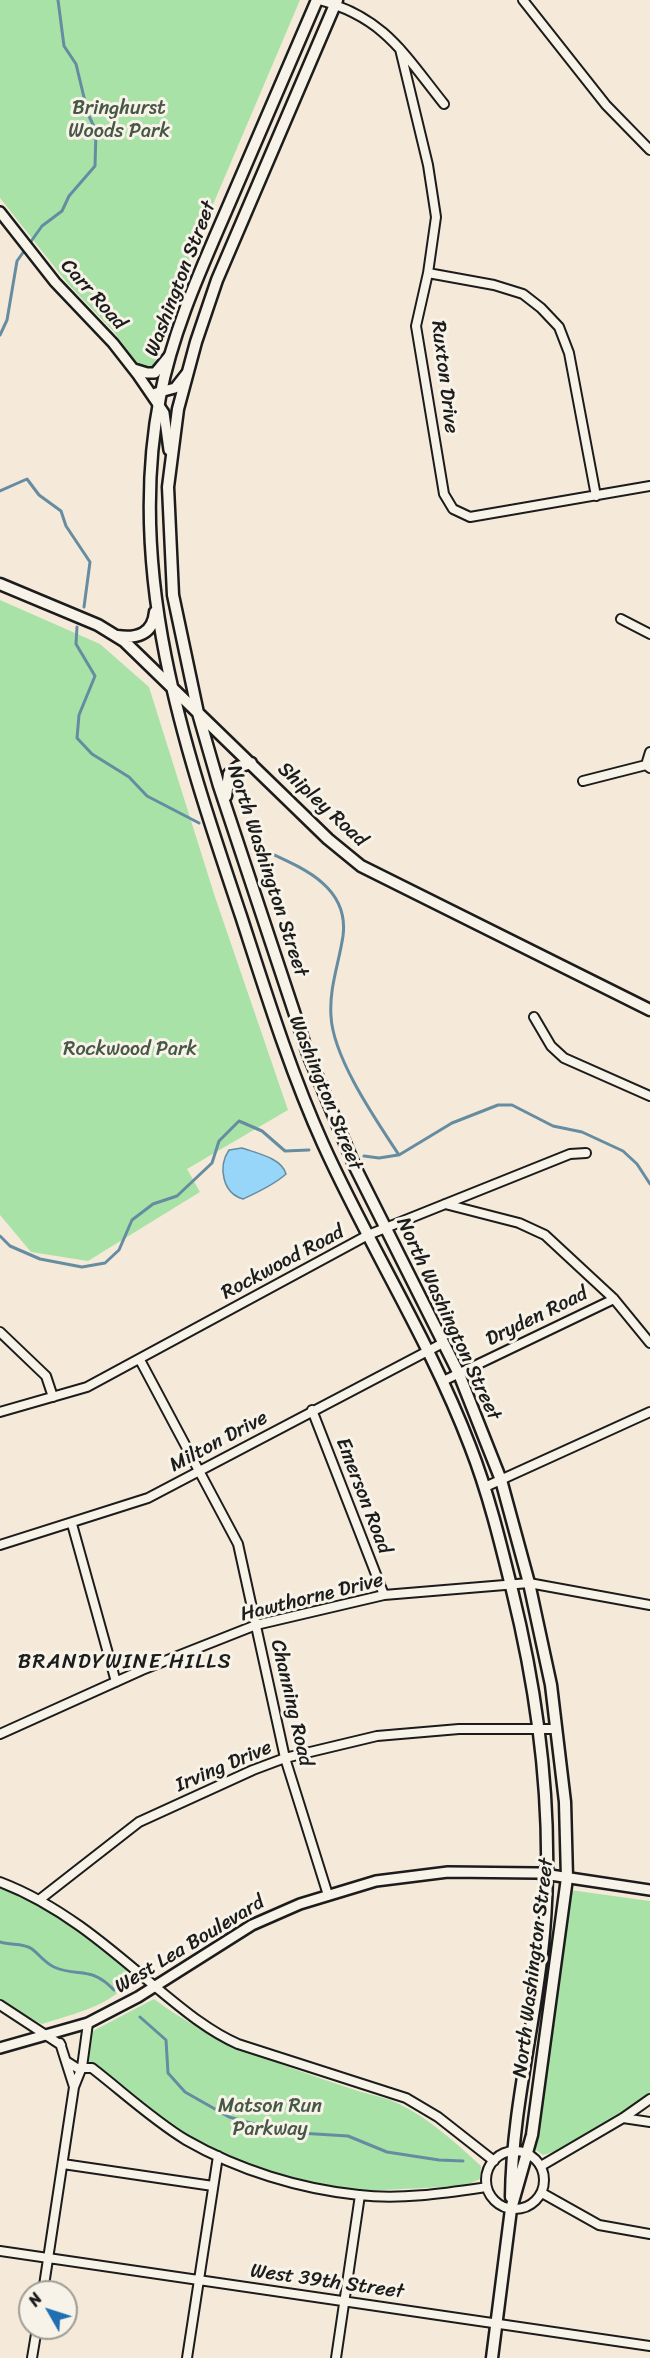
<!DOCTYPE html>
<style>
body{margin:0}
#map{position:relative;width:650px;height:2358px;overflow:hidden;background:#f5ead9;font-family:Sriracha,sans-serif}
canvas{display:block}
.north{position:absolute;left:18px;top:2280px;width:60px;height:60px;box-sizing:border-box;background:#f7f3e8;border:2px solid #9f9d96;border-radius:50%;rotate:309deg;font-size:16px;font-weight:700;line-height:24px;text-align:center;color:#1c1c1c}
.north::after{content:'';display:block;margin:auto;width:21px;height:27px;background:#1f6fb2;clip-path:polygon(50% 0,100% 100%,50% 72%,0 100%)}
</style>
<div id="map">
<canvas width="650" height="2358"></canvas>
<div class="north">N</div>
</div>
<script>
const ctx = document.querySelector('canvas').getContext('2d');
ctx.lineJoin = 'round';
function paint(path, color) { ctx.fillStyle = color; ctx.fill(path, 'evenodd'); }
function strokePath(path, color, width, dash) { ctx.strokeStyle = color; ctx.lineWidth = width; ctx.lineCap = dash ? 'butt' : 'round'; ctx.setLineDash(dash || []); ctx.stroke(path); }
function label(font, color, halo, rows, align = 'center') {
  ctx.font = font + ' Sriracha,sans-serif'; ctx.lineWidth = 6; ctx.setLineDash([]); ctx.textBaseline = 'middle'; ctx.strokeStyle = halo; ctx.fillStyle = color; for (const [text, x, y, turn = 0] of rows) {
    ctx.save(); ctx.translate(x, y); ctx.rotate((+turn || 0) * Math.PI / 180); ctx.textAlign = isNaN(turn) ? turn : align; if (halo) ctx.strokeText(text, 0, 0); ctx.fillText(text, 0, 0); ctx.restore();
  }
}
paint(new Path2D(`
 M0,0H300L172,301L154,366L148,368L137,363L114,332L68,284L0,198Z
 M0,600L100,644L149,687L215,897L288,1110L187,1169L200,1192L88,1261L31,1252L0,1215Z
 M0,1882L39,1900L136,1970C120,2005 75,2013 42,2024L0,2005Z
 M570,1890L650,1901V2093C618,2116 582,2146 543,2155L533,2148Z
 M154,1999C212,2043 282,2065 349,2088C365,2094 382,2096 397,2103C429,2118 455,2142 481,2166L480,2179L465,2186L361,2191L296,2182L256,2172L194,2144L92,2068L87,2057L91,2032Z`), '#a9e2a7');
const water = new Path2D(`
 M242,1148C256,1153 282,1158 286,1174C274,1185 256,1193 243,1199C222,1193 218,1166 229,1150Z`);
paint(water, '#98d6f9');
strokePath(water, '#668ca1', 1.5);
strokePath(new Path2D(`
 M0,335L7,320L17,261L42,226L62,211L69,196L95,166L96,131L88,114L76,64L64,46L58,0
 M0,491L27,479L39,495L61,511L66,526L90,562L84,607
 M77,627L76,644L95,676L79,715L77,738L92,754L129,777L147,796L199,823
 M255,846C294,865 350,882 343,936C339,963 329,988 331,1016C333,1058 376,1120 399,1155L452,1123L498,1105H512L553,1126L582,1132L623,1151L637,1164L650,1184
 M364,1156L379,1158L398,1155
 M0,1236L10,1246L40,1259L82,1267L105,1263L119,1250L132,1220L153,1204L177,1196L212,1163L219,1141L239,1121L262,1131L285,1151L309,1150
 M0,1942C11,1946 22,1942 32,1949C40,1955 44,1962 54,1967C79,1978 90,1965 114,1990
 M140,2017L166,2040L168,2073L185,2092L229,2117L283,2132L348,2136L387,2152L439,2160L463,2161`), '#668ca1', 3);
const minor = new Path2D(`
 M319,0C384,17 404,54 444,104
 M523,0L606,105L650,150
 M400,49L428,165L436,217L428,273L416,326L444,494L453,509L470,517L650,486
 M428,273L494,285L523,294L541,308L559,327L569,353L596,496
 M621,619L650,634
 M646,765L650,752
 M583,781L646,765L650,768
 M534,1017L551,1046L564,1058L650,1096
 M445,1204L519,1223L545,1235L614,1299L650,1343
 M0,1332L46,1376L53,1397
 M140,1360L238,1544L285,1758L328,1895
 M443,1381L614,1299
 M312,1410L384,1595
 M0,1412L87,1387L368,1235L570,1154L586,1153
 M485,1487L650,1412
 M72,1524L116,1682
 M0,1545L148,1498L443,1343
 M0,1734L142,1670L256,1625L384,1595L529,1583L650,1605
 M0,1882C58,1904 105,1944 152,1984C179,2006 206,2030 238,2044L406,2098L438,2117L494,2161
 M39,1900L139,1822L253,1770L285,1758L377,1736L459,1729H557
 M0,2005L61,2045
 M60,2043L74,2087
 M66,2061L77,2068H92C123,2092 153,2120 186,2140C238,2170 300,2189 359,2195C401,2200 446,2193 487,2187
 M623,2118L650,2122
 M486 2180a29 29 0 1 1 58 0a29 29 0 1 1-58 0Z
 M63,2164L213,2186
 M541,2166L623,2118L650,2099
 M542,2193L599,2225L650,2234
 M0,2251L650,2346
 M43,2292L74,2087L82,2067L88,2023
 M32,2358L37,2328
 M187,2358L218,2156
 M336,2358L360,2195`);
const tertiary = new Path2D(`
 M0,212L55,282L113,343L138,375L164,413L169,450
 M134,369L147,373H155L169,356
 M156,393L175,388L186,374
 M0,2048L88,2023L138,1997L252,1925L300,1904L376,1881L448,1872L537,1873L650,1890`);
const secondary = new Path2D(`
 M317,0C288,67 259,134 230,202C203,265 173,329 160,397C125,575 185,749 241,916C266,993 290,1071 323,1144C369,1246 430,1341 470,1446C488,1492 500,1541 512,1590C540,1703 554,1817 544,1933C536,2022 512,2108 511,2197
 M337,0L217,280L196,342L178,409L168,487L173,595L198,713L219,786L308,1054L355,1167L459,1374L501,1480L529,1583L551,1685L565,1802L567,1878L532,2135L511,2209L492,2358
 M0,584L98,625L124,641L328,839L361,866L650,1010
 M117,636C137,639 153,634 155,612
 M226,796L229,774L238,767L251,763`);
strokePath(minor, '#1c1c1c', 12);
strokePath(tertiary, '#1c1c1c', 14);
strokePath(secondary, '#1c1c1c', 15);
strokePath(minor, '#f7f3e8', 8);
strokePath(tertiary, '#f7f3e8', 9);
strokePath(secondary, '#f7f3e8', 10);
label('20px', '#465746', '#f7f3e8', [
 ["Bringhurst",119,109],
 ["Woods Park",119,132],
 ["Rockwood Park",130,1050],
 ["Matson Run",270,2107],
 ["Parkway",270,2130]
]);
label('20px', '#1c1c1c', '#f7f3e8', [
 ["Washington Street",181,279,-69],
 ["Carr Road",93,295,48],
 ["Ruxton Drive",444,377,83],
 ["Shipley Road",322,805,43],
 ["North Washington Street",267,871,72],
 ["Washington Street",325,1093,68],
 ["Rockwood Road",283,1263,-28],
 ["Dryden Road",537,1317,-26],
 ["North Washington Street",448,1319,65],
 ["Milton Drive",219,1442,-28],
 ["Emerson Road",363,1496,69],
 ["Hawthorne Drive",312,1598,-14],
 ["Channing Road",291,1703,77],
 ["Irving Drive",224,1767,-23],
 ["West Lea Boulevard",190,1945,-31],
 ["North Washington Street",534,1968,-83],
 ["West 39th Street",327,2282,8]
]);
ctx.letterSpacing = '1.5px';
label('21px', '#1c1c1c', '#f7f3e8', [
 ["BRANDYWINE HILLS",125,1663]
]);
ctx.letterSpacing = '0px';
</script>
